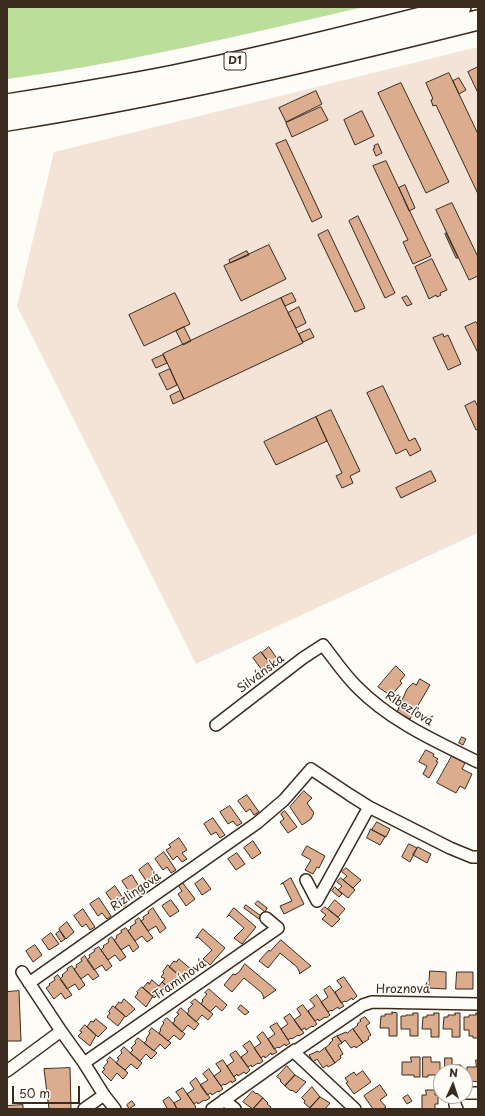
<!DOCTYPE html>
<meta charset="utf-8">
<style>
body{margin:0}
#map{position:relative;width:485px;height:1116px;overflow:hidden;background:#fdfcf7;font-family:"Playpen Sans",sans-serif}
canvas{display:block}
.frame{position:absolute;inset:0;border:8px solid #3b2a1e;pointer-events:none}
.north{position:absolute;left:433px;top:1064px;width:40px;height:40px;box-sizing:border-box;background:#fdfcf7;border:1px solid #afa8a0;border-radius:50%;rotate:3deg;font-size:11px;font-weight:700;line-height:16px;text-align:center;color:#3b2a1e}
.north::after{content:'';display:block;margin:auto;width:14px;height:18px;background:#3b2a1e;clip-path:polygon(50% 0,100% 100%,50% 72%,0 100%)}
.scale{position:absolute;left:12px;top:1086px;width:68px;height:18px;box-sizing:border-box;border:2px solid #3b2a1e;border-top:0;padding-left:5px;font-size:12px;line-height:14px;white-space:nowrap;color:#3b2a1e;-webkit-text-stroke:3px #fdfcf7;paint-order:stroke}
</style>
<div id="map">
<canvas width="485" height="1116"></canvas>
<div class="frame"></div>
<div class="north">N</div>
<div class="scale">50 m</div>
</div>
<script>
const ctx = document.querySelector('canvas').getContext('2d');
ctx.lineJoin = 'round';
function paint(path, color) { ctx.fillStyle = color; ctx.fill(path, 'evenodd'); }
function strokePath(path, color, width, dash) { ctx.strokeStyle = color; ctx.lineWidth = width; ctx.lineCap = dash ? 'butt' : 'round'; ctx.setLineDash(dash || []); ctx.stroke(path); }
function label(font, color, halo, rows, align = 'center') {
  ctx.font = font + ' "Playpen Sans",sans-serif'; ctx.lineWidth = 3; ctx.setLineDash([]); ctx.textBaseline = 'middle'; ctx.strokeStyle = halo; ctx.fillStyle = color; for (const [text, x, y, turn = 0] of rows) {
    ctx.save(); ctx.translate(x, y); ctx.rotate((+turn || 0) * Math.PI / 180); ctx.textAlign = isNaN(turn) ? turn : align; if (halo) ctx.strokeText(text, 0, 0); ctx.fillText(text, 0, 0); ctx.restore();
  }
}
paint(new Path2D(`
 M478,47V533L196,664L17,306L54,152Z`), '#f3e4d7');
paint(new Path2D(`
 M7,7H364C246,34 127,63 7,79Z`), '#bbdf9a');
const building = new Path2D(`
 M478,67V93L468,72Z
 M449,73L478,134V194L436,105L433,106L431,100L433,99L426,83Z
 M459,78L466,90L459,94L453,81Z
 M401,83L449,182L426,193L378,93Z
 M316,91L322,104L286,122L279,108Z
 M321,107L328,120L292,137L286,123Z
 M362,111L374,136L355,145L344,120Z
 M286,140L322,217L312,222L276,144Z
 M378,144L382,153L376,156L373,149L375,148L374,146Z
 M386,161L431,256L413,264L403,242L408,240L373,166Z
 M405,185L415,208L409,211L399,188Z
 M452,203L478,257V276L469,280L436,210Z
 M358,216L395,293L385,298L349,221Z
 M328,230L365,308L355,312L318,235Z
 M446,233L458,258H456L445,234Z
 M269,245L286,279L241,301L224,266Z
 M247,251L249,255L230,263L229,260Z
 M432,259L447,290L440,293L441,295L437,297L436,295L429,299L415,267Z
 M175,293L190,324L144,346L129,315Z
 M292,293L296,301L285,306L281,298Z
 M407,296L412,304L407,306L402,298Z
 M281,298L303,343L184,399L163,354Z
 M299,307L306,323L296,328L288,313Z
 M476,322L478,325V353L465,327Z
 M184,327L191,341L183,345L176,331Z
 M310,329L314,337L303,342L299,334Z
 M443,334L444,337L448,335L461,364L448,370L433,338Z
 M163,355L167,363L156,368L152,360Z
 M170,369L177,385L167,390L159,374Z
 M383,386L409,441L415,438L421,450L410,456L406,449L396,454L367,393Z
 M180,391L184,399L173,404L170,396Z
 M475,401L478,407V429L476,430L465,406Z
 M331,410L360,471L350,476L353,483L342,488L336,476L342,473L316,417Z
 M316,417L327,441L276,465L264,442Z
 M431,471L436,481L401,498L396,488Z
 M269,647L278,660L271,665L262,653Z
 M261,652L270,664L262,670L253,658Z
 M396,666L405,675L400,681L402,683L391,696L378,687Z
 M420,679L430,685L410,719L397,712L407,689L413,683L416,685Z
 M462,737L466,739L463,745L459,743Z
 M426,750L434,754L433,756L438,759L436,761L438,762L429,778L423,774L427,766L419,762Z
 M452,756L465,763L462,769L472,774L465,789L460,786L456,793L437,783Z
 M304,791L312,798L307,803L314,813L311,819L302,825L290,807Z
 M247,795L259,812L254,815L250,809L246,812L238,801Z
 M230,806L242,823L237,826L233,821L228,824L220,812Z
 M285,811L297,827L288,833L280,822L284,819L281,814Z
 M213,818L225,835L220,838L216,832L211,835L204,824Z
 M377,822L390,829L386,837L372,830Z
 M371,829L385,837L380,845L367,838Z
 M179,838L187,850L182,853L187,859L182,862L177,856L173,860L166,850L171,847L169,845Z
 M253,841L261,853L252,859L244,848Z
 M409,844L417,848L410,862L402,857Z
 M307,846L325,856L319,868L317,867L313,874L305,870L311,860L302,855Z
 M418,847L431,854L427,863L413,855Z
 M164,852L176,870L171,873L167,867L163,870L155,859Z
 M237,853L245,864L236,870L228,859Z
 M148,863L160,881L155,884L151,878L147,882L139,870Z
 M346,868L361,880L353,888L343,880L347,876L342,872Z
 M132,875L143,893L139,896L135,890L130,893L122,881Z
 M203,878L211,889L202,895L195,884Z
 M291,878L304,904L284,914L280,906L292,901L283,883L281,884Z
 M341,878L355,890L348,898L338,890L342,886L337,882Z
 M182,882L195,899L186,906L178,894L182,891L178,885Z
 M115,886L127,904L123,907L119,901L114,904L106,893Z
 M335,887L342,894L339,897L332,891Z
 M99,898L111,916L107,919L102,913L98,916L90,904Z
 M171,900L179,911L170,917L162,906Z
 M335,900L345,909L338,917L328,909Z
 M258,901L267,908L265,912L255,904Z
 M246,905L261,916L259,919L244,908Z
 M325,907L340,919L332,927L322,919L326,915L321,911Z
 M153,908L166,928L160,933L156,926L148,931L141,921L144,919L143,917L149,913L148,912Z
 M234,908L256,927L242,944L234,938L244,928L229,915L227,917Z
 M83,909L95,927L90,930L86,924L82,927L74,916Z
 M139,918L153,938L147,942L142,936L135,941L128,931L131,928L130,927L136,923L135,921Z
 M67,922L74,932L66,939L59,929Z
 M126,928L139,947L133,952L129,945L121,950L114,940L117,938L116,936L122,932L121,931Z
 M203,929L225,948L210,965L203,959L212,950L198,937L196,938Z
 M60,931L65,939L61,942L56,934Z
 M51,933L59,944L49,950L42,940Z
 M112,937L126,957L120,961L115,955L108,960L101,950L104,947L103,946L109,942L108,940Z
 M281,940L311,966L299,974L300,973L297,967L280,953L268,968L259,961L269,950L270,951Z
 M35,945L42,955L33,962L26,951Z
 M99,947L112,966L106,971L102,965L94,970L87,960L90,957L89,955L95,951L94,950Z
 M85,956L99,976L93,980L88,974L81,979L74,969L77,967L76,965L82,961L81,959Z
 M179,959L192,970L183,979L169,967L174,961L176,962Z
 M245,964L276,990L263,999L264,997L261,992L244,978L232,992L224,985L233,974L235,975L239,972Z
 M168,965L181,977L174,988L172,985L169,988L162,982L165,979L161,977L164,973L163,972Z
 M72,966L85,985L79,990L75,984L67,989L60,979L63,976L62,975L68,970L67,969Z
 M430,971L446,972V989L429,988Z
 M457,972H473V989H456Z
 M58,975L72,995L65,999L61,993L54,999L46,988L50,985L49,984L55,980L54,978Z
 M344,977L357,996L353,1000L352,998L346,1002L345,1001L341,1003L335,992L342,987L337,981Z
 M152,980L159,986L162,982L169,988L166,992L163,990L160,994L159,993L154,998L143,988L148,982L149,984Z
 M330,986L344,1006L339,1009L338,1007L332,1011L331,1010L328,1012L321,1002L328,997L324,990Z
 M142,987L153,996L146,1007L135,997L138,993L137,992Z
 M209,989L227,1005L222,1011L216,1006L210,1012L201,1004L203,1001L202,1000L207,994L205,993Z
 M19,991L21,1041H7V992Z
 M317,995L330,1015L326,1018L325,1017L319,1021L318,1019L315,1021L308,1011L315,1006L310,1000Z
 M124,999L135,1009L126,1017L115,1007L119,1002L121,1003Z
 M195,999L213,1014L208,1020L202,1015L196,1022L187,1014L189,1011L188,1009L193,1004L191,1003Z
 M241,1005L249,1012L245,1015L238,1009Z
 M303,1005L317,1024L313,1027L312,1026L306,1030L305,1028L301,1030L294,1020L301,1015L297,1009Z
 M113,1006L125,1016L118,1026L107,1017L110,1013L109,1012Z
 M181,1008L199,1024L194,1030L188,1025L182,1032L173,1024L175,1020L174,1019L179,1014L177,1013Z
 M392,1012L397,1013V1036H389V1028H380L381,1016H385V1014H392Z
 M413,1013H418V1036H410V1029H401V1016H406V1015H413Z
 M434,1013H439V1037H431V1029H422L423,1017H427V1015H434Z
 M455,1013H460V1037H452V1029H443L444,1017H448V1015H455Z
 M476,1013H478V1038H473V1036H469V1030H464V1017H469V1015H476Z
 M290,1014L304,1033L299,1036L298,1035L292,1039L291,1038L288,1040L281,1029L288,1024L284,1018Z
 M365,1017L370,1023L366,1026L371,1035L368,1037L369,1039L363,1043L353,1029L358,1025L357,1024L361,1021L360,1020Z
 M167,1018L185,1034L180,1040L174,1035L168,1041L159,1033L161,1030L160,1029L164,1023L163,1022Z
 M96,1019L107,1028L98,1037L87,1027L91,1021L93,1022Z
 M277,1023L290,1043L286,1046L285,1044L279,1048L278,1047L274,1049L268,1039L275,1034L270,1027Z
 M85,1025L96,1035L90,1046L78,1036L82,1032L80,1031Z
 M152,1028L171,1043L165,1049L160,1044L154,1051L144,1043L147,1040L146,1039L150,1033L149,1032Z
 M353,1029L363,1043L356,1048L355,1046L351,1048L345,1040L342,1043L337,1036L346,1032L347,1033Z
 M263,1032L277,1052L272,1055L271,1053L265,1058L264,1056L261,1058L254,1048L261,1043L257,1037Z
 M337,1036L342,1043L338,1045L343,1054L340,1056L341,1058L335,1063L325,1048L330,1044V1043L333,1040L332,1039Z
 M138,1038L157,1053L151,1059L146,1054L140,1061L130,1053L133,1050L131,1048L136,1043L135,1042Z
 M250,1041L263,1061L259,1064L258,1063L252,1067L251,1065L248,1067L241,1057L248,1052L243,1046Z
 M124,1047L142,1063L137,1069L131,1064L125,1070L116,1063L119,1059L117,1058L122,1053L121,1051Z
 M325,1048L335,1063L328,1067L327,1065L323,1068L317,1059L313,1062L309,1055L318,1051L319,1052Z
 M236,1051L250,1070L246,1074L244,1072L238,1076L237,1074L234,1077L227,1066L234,1061L230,1055Z
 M110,1057L128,1073L123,1079L117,1073L111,1081L102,1072L105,1069L103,1068L108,1062L107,1061Z
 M411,1057H420V1077H414V1075H402V1062H411Z
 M423,1057H431V1062H440V1075H428V1077H423Z
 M445,1058H452V1065H461V1072H445Z
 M223,1060L236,1080L232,1083L231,1081L225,1085L224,1084L221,1086L214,1076L221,1071L216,1064Z
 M476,1060H478V1082L471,1081V1080H467V1067H476Z
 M287,1066L295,1075L285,1086L280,1081L281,1080L277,1077Z
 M70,1068L71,1109H49L44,1069Z
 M209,1069L223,1089L219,1092L218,1091L212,1095L211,1093L207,1095L200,1085L208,1080L203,1074Z
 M363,1071L371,1082L354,1094L346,1083L348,1082L345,1078L354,1072L356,1075Z
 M295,1075L306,1082L296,1093L292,1090L291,1091L285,1086Z
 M196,1078L210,1098L205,1101L204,1100L198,1104L197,1102L194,1104L187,1094L194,1089L190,1083Z
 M380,1085L387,1095L380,1100L386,1107L383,1109H373L364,1096Z
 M312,1087L320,1097L310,1108L304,1103L305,1101L302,1098Z
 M183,1088L196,1107L194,1109H177L174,1103L181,1099L176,1092Z
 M426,1090H435V1095H438V1104H435V1109H422V1095H426Z
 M253,1091L256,1094L257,1093L263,1098L253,1109L243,1102Z
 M408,1095L412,1101L407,1104L403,1098Z
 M169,1097L174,1103L177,1109H165L167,1108L163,1101Z
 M320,1097L330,1103L325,1109H311L310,1108Z
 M263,1098L268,1103L267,1104L271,1107L270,1109H253Z
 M132,1101L135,1105L129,1109L127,1105Z
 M23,1105V1109H7V1106Z`);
paint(building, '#dbac8d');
strokePath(building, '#3b2a1e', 1);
const street = new Path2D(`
 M216,725L303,658L323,645C334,659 344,674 356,686C390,721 435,741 478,762
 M306,880L317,901L369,807
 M22,972L61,1031
 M29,983L257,823L284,800L311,769L350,795L369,807L450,848L472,857H478
 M84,1063L104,1095
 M7,1071L61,1031L84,1063L278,928L266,918
 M465,1093H478
 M455,1096V1105L457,1109
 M224,1100L235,1109
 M84,1109L104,1095L115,1109
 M212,1109L295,1050
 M355,1109L294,1052L363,1005L372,1002L478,1004`);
const highway = new Path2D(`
 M7,104C63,95 119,86 174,75C271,55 366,31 461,7
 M7,121C166,96 322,59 478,20`);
strokePath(street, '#3b2a1e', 14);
strokePath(highway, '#3b2a1e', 22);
strokePath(street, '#fdfcf7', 11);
strokePath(highway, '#fdfcf7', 19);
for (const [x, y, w] of [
 [235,61,22]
]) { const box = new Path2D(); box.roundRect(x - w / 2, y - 9, w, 18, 3); ctx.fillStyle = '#fdfcf7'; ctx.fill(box); strokePath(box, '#3b2a1e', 1); }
label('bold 11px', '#3b2a1e', null, [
 ["D1",235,61]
]);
label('12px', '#3b2a1e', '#fdfcf7', [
 ["Silvánska",261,674,-37],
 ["Ríbezľová",409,709,32],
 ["Rizlingová",136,892,-35],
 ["Tramínová",180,980,-35],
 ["Hroznová",403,990]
]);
</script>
